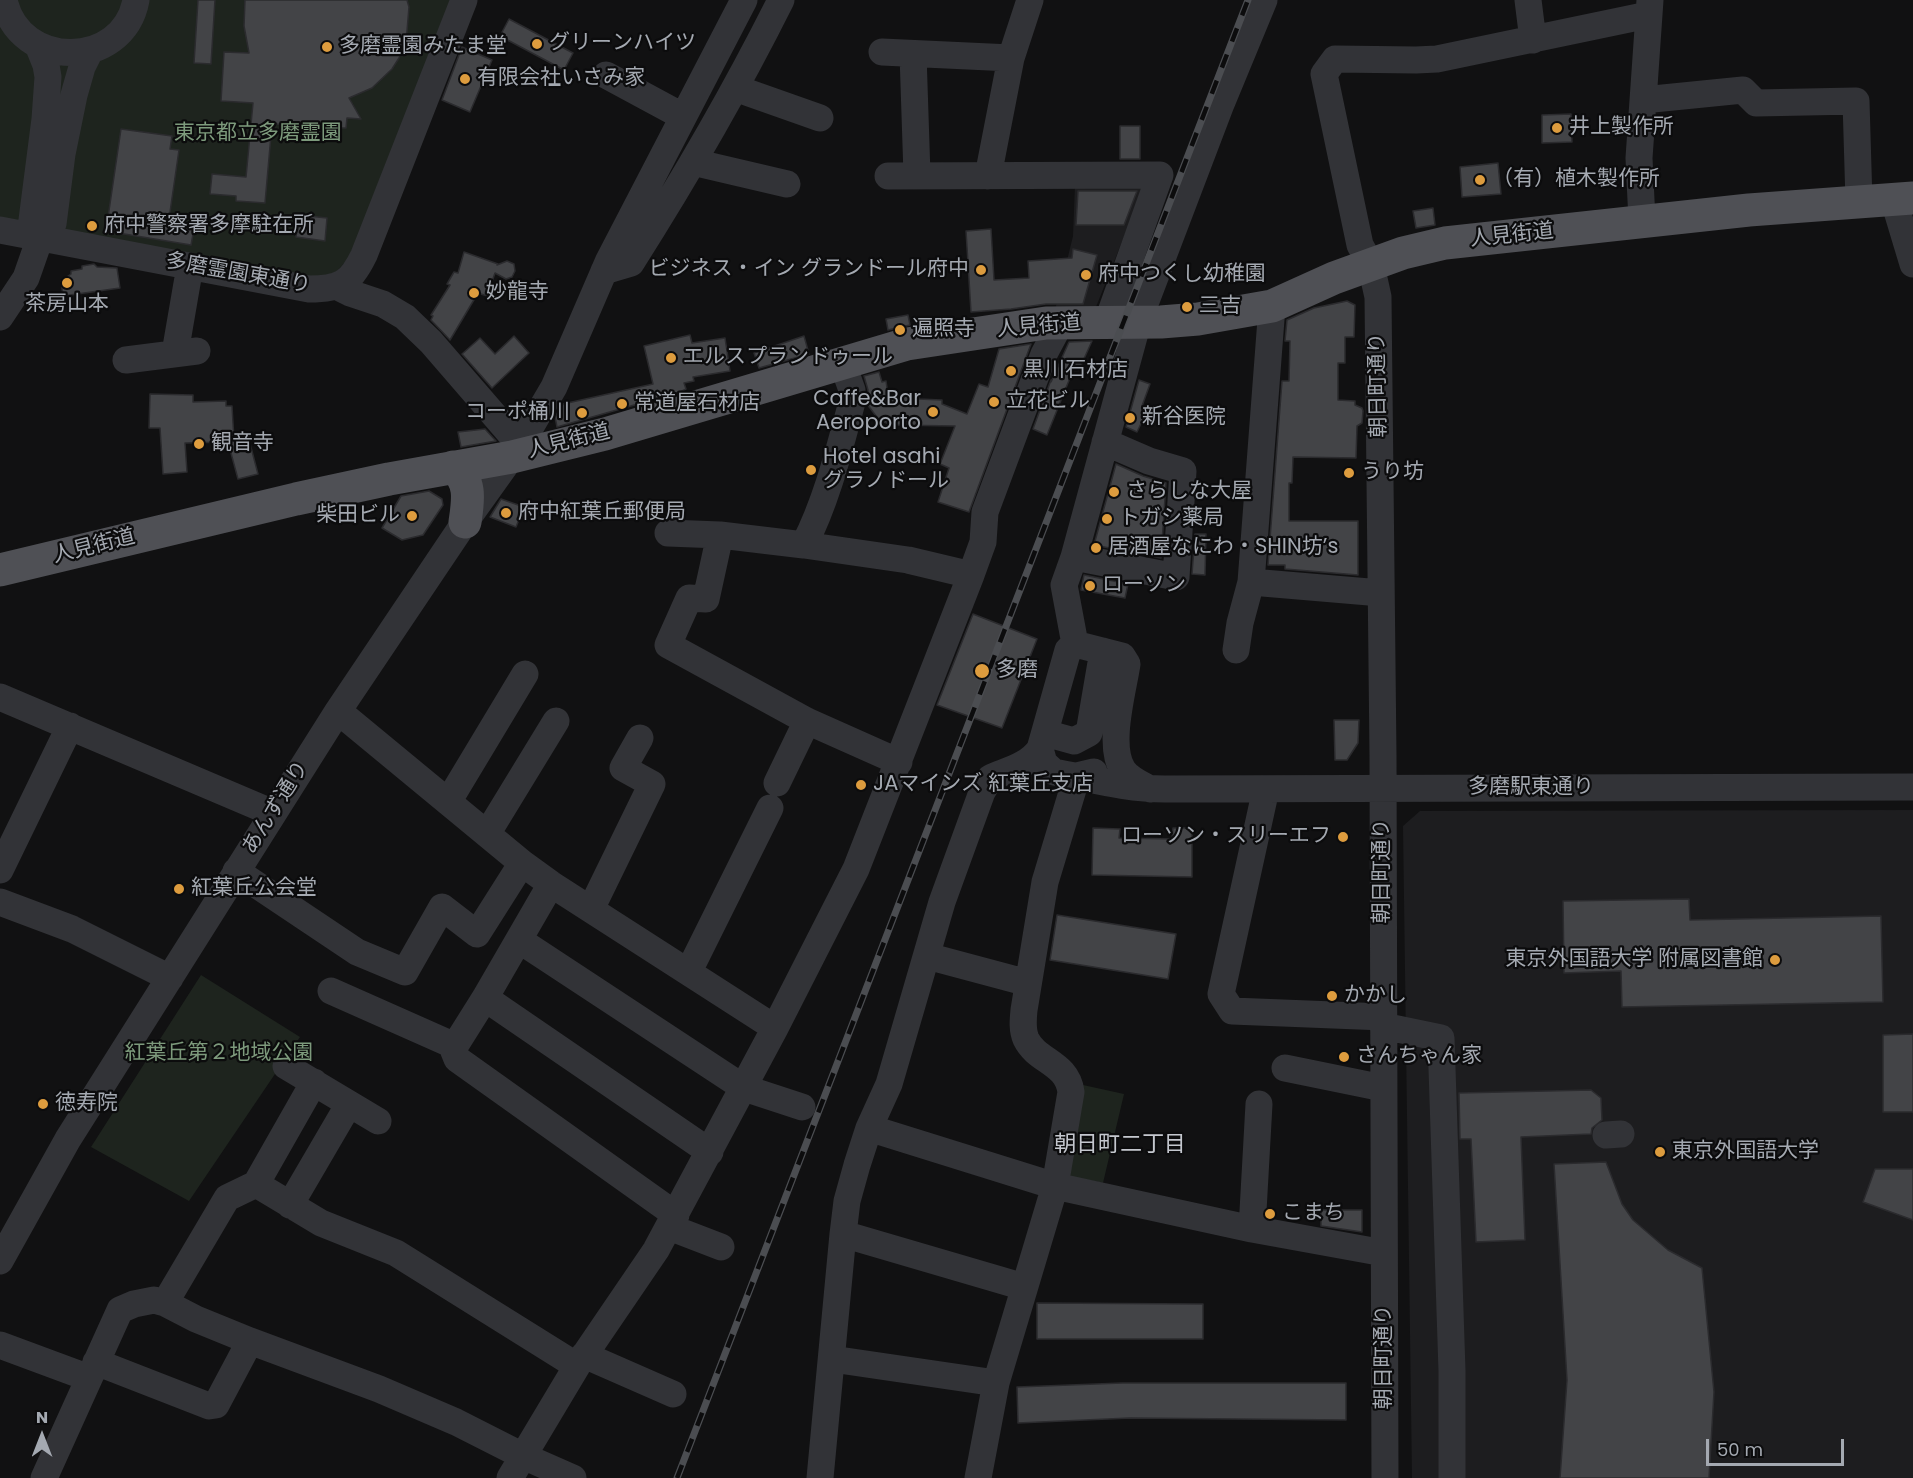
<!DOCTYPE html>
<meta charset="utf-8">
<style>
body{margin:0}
#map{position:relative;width:1913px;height:1478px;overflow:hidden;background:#111112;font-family:Poppins,sans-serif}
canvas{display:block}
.north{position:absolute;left:12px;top:1406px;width:60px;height:60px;-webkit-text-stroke:4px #0c0c0d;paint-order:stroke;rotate:0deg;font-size:16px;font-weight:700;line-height:24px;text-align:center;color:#a4a9b1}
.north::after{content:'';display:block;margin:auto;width:21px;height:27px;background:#a4a9b1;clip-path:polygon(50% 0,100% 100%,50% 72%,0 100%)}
.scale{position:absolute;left:1706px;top:1439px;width:138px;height:27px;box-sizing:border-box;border:3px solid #a4a9b1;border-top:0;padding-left:8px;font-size:18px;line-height:21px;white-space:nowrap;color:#a4a9b1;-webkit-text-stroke:4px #0c0c0d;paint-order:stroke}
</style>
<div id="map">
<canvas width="1913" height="1478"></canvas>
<div class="north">N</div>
<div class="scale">50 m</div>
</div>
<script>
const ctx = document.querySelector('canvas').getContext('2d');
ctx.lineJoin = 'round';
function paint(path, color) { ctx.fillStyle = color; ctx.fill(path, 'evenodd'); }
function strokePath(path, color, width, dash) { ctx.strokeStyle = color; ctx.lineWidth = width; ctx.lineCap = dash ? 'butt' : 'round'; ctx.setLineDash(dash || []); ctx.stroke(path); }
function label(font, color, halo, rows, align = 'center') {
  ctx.font = font + ' Poppins,"Noto Sans JP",sans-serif'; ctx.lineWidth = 4.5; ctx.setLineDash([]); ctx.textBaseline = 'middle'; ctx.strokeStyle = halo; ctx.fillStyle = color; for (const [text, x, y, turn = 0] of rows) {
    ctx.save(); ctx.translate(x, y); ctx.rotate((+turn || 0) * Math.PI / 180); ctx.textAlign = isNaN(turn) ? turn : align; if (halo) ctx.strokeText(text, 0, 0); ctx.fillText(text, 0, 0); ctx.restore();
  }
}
paint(new Path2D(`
 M1145,184L1092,317L1054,314L1073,236L1075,185Z
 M1913,810V1478H1412L1403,826L1420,811Z`), '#1d1d1f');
paint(new Path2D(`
 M0,0H456L355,252L336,272L316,279L0,222Z
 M201,975L300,1037L189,1201L91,1147Z
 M1083,1085L1124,1094L1103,1183L1063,1175Z`), '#1e241e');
const building = new Path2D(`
 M198,0H215L211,64L194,63Z
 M245,0H407L409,7L406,43L399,58L392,69L372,88L349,98L361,119L347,118L346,128H333L332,133L317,132L318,126L272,124L265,203L236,201V196L210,194L212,174L246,177L253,103L221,101L224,52L249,53L244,26Z
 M509,19L573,53L564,70L500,36Z
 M462,47L492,60L470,112L442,100Z
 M1571,114L1572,142L1542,143V115Z
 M1120,126H1140V159H1120Z
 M121,129L172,136L170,149L179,150L169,219L195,224L191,245L106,231Z
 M1498,163L1501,194L1462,197L1460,167Z
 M1078,191H1137L1124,225H1076Z
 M1433,208L1435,225L1416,228L1413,211Z
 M299,215L327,218L325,241L296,237Z
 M991,229L994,280L1029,278L1028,261L1072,258L1073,249L1097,255L1083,304H1046L1011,309L971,312L966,231Z
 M464,252L498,264L497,265L507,261L514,264L515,271L512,277L506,279L495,273L487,296L478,293L450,340L431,320L433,316L431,315L450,285L447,284L454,272L458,273Z
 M94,264L97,267L117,268L120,288L63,296L61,281L71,274V271L82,269V266Z
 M1347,301L1355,305L1354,337H1345V363H1338V400L1355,401V405L1362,408L1363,411L1362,423L1357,426L1356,458L1293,457L1292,483H1289V521H1358V575L1285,569V565H1268L1282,381H1289L1290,341H1285L1287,320L1314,308Z
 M908,315L910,325L888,330L886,319Z
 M690,335L692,343L725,338L730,371L693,377L694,381L684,383L686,389L680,392L557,427L555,417L563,404L653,384L644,346Z
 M514,336L529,353L492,388L462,354L480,338L495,354Z
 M804,336L809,354L759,368L754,353Z
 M1092,341L1079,370L1074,368L1047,435L1033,429L1051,380V382L1069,342Z
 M1031,344L969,512L938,502L949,468L940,464L955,426L892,425L879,420L867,404L868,390L864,376L879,372L882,382L886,381L888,395H919V399L942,400V404L967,414L979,384L988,387L999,349Z
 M1139,380L1150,384L1142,406L1148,409L1137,432L1126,427Z
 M150,394L193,395V402L226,401V406H232L234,440L248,436L258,474L238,479L228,442L185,443L187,472L163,474L160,428H149Z
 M485,429L496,441L461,447L458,432Z
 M1116,464L1143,476L1166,483L1161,558L1094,545Z
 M429,491L442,499L443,505L423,535L402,540L382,528L401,496Z
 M501,499L524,507L516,527L490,517Z
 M1195,534H1206L1205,575L1192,574Z
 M1084,575L1128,584L1125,598L1081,590Z
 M973,614L1037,639L1002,728L937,705Z
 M1334,720H1359L1358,743L1347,760H1335Z
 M1093,828L1120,829L1119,838L1172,839L1173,828H1192V877L1092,875Z
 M1689,899L1690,920L1881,916L1883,1002L1622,1007L1621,971L1564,973L1563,901Z
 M1057,915L1176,934L1168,979L1050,960Z
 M1913,1034V1112H1883V1035Z
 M1591,1090L1601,1098L1602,1120L1592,1128L1591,1134L1521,1137L1525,1240L1476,1242L1471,1139H1460L1459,1093Z
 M1606,1162L1622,1204L1633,1220L1668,1250L1702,1268L1714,1392L1709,1478H1560L1567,1380L1554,1164Z
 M1875,1169H1913V1220L1863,1202Z
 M1321,1210H1362V1232L1321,1226Z
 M1037,1303L1203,1304V1339H1037Z
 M1122,1383H1346V1420L1130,1418L1018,1423L1017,1387Z`);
paint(building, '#434447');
strokePath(building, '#2b2b2e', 1.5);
strokePath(new Path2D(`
 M4,0C19,70 123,70 136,0
 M1528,0L1533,40
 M38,45L46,65L48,77L45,119L32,220L40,238
 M882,52L1011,58
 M913,54L917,175
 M606,75L682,116
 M735,88L820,118
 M1643,100L1743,90L1756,103L1856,101L1859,202
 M693,162L787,184
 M888,176L1160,175L1107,323
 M988,176L1011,58L1030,0
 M1894,201L1913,264
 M1642,221L1639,158L1650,0
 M0,230L309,289C340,289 350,284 364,255L464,0
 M604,271L631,263C685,178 736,90 781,0
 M338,287L350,293L383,304L405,317L431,342L520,445
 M0,317L26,278L40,238L53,224L62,154L74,95L82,67L90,51
 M175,353L190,266
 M126,360L197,351
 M843,365L852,390V402C839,450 827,500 804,545L908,560L971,575
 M668,533L720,535
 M804,545L720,535L706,599L689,598L668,645L807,721L899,762
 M1074,557L1176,577L1183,471L1149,461L1105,442
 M1251,582L1381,593
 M1075,644L1064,585L1074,557L1138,322L1221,104L1264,0
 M1236,650L1240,623L1251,582L1272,306
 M0,697L273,813
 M338,711L522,863L551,884L775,1028
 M1045,733L1074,741L1089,733L1103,651
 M777,783L807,721
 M1150,789C1141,784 1129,779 1123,770C1107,746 1123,691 1127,664L1122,656L1075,644L1068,650L1040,749L1044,763L1054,772C1091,779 1127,789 1165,789L1913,787
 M1266,789L1221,994L1232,1011L1384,1017
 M448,802L525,674
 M487,834L556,721
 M0,870L70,726
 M236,871L357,952L405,972L442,907L477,934L522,863
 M551,884L485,998L453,1049L457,1059L676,1215
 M0,902L72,929L170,978
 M591,909L652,784L623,768L640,738
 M519,940L744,1088L802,1107
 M927,956L1028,983
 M689,971L770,808
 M331,991L455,1046
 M485,998L710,1152
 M1383,1026L1441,1038L1452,1371V1478
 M286,1066L378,1121
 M1285,1068L1383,1088
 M869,1128L1055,1186L1252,1229L1384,1253
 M1606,1135L1621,1134
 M256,1184L321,1223L396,1253L577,1366
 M290,1205L349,1104
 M669,1227L721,1247
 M1252,1229L1259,1104
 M843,1234L1024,1287
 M0,1261L68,1139L338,711L465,522L520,445L554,387L608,262L744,0
 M165,1303L227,1198L256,1184L314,1082
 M0,1345L89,1378
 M584,1355L673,1394
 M832,1359L996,1383
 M96,1362L209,1406L216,1405L250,1341
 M44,1478L120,1310L134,1304L154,1300L165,1303L196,1319L250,1341L379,1389L456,1422L523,1456L573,1478
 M510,1478L577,1366L656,1250L775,1028L856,869L971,575L983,542L985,512L1044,354L1061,322
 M820,1478L843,1234L847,1201L857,1165L869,1128L889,1084L942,902L982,792L990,778C1008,770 1028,766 1040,749
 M978,1478L996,1383L1055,1186L1071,1092C1067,1062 1037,1062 1026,1039C1022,1030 1023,1020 1024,1010L1045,882L1077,776L1094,772
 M1385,1478L1383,755L1378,297L1371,265L1360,245L1324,74L1335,59L1416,60L1437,59L1648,15`), '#323337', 27);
strokePath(new Path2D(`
 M453,467C472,481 468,501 465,522
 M0,570L296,499L389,479L512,457L605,434L907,344L1046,323L1161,322L1198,319L1272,306L1334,278L1403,253L1445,243L1749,210L1913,198`), '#4f5055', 33);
const rail = new Path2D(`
 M677,1478L1248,0`);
strokePath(rail, '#4b4d51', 7);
strokePath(rail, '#0c0c0d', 4.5, [14]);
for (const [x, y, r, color] of [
 [537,44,6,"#dd9c3e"],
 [327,47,6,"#dd9c3e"],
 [465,79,6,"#dd9c3e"],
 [1557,128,6,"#dd9c3e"],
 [1480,180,6,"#dd9c3e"],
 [92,226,6,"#dd9c3e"],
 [981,270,6,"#dd9c3e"],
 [1086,275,6,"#dd9c3e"],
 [67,283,6,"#dd9c3e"],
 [474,293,6,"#dd9c3e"],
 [1187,307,6,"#dd9c3e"],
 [900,330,6,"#dd9c3e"],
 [671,358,6,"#dd9c3e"],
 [1011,371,6,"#dd9c3e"],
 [994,402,6,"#dd9c3e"],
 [622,404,6,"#dd9c3e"],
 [933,412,6,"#dd9c3e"],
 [582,413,6,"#dd9c3e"],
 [1130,418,6,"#dd9c3e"],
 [199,444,6,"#dd9c3e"],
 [811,470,6,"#dd9c3e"],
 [1349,473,6,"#dd9c3e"],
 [1114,492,6,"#dd9c3e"],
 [506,513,6,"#dd9c3e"],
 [412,516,6,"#dd9c3e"],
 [1107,519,6,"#dd9c3e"],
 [1096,548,6,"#dd9c3e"],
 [1090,586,6,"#dd9c3e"],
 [982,671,8,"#dd9c3e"],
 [861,785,6,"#dd9c3e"],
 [1343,837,6,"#dd9c3e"],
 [179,889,6,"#dd9c3e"],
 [1775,960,6,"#dd9c3e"],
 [1332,996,6,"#dd9c3e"],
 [1344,1057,6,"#dd9c3e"],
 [43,1104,6,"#dd9c3e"],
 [1660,1152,6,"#dd9c3e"],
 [1270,1214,6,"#dd9c3e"]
]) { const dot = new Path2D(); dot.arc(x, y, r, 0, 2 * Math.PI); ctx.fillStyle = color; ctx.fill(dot); strokePath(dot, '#0c0c0d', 2); }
label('21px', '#a4a9b1', '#0c0c0d', [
 ["グリーンハイツ",549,44],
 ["多磨霊園みたま堂",339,47],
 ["有限会社いさみ家",477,79],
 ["井上製作所",1569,128],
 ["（有）植木製作所",1492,180],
 ["府中警察署多摩駐在所",104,226],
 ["ビジネス・イン グランドール府中",969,270,"right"],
 ["府中つくし幼稚園",1098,275],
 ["妙龍寺",486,293],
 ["茶房山本",67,305,"center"],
 ["三吉",1199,307],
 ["遍照寺",912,330],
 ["エルスプランドゥール",683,358],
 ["黒川石材店",1023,371],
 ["Caffe&Bar",921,400,"right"],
 ["Aeroporto",921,424,"right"],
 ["立花ビル",1006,402],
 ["常道屋石材店",634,404],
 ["コーポ桶川",570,413,"right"],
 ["新谷医院",1142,418],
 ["観音寺",211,444],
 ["Hotel asahi",823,458],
 ["グラノドール",823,482],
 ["うり坊",1361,473],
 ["さらしな大屋",1126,492],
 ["府中紅葉丘郵便局",518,513],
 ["柴田ビル",400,516,"right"],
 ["トガシ薬局",1119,519],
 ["居酒屋なにわ・SHIN坊’s",1108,548],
 ["ローソン",1102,586],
 ["多磨",996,671],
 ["JAマインズ 紅葉丘支店",873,785],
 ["ローソン・スリーエフ",1331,837,"right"],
 ["紅葉丘公会堂",191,889],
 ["東京外国語大学 附属図書館",1763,960,"right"],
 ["かかし",1344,996],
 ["さんちゃん家",1356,1057],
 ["徳寿院",55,1104],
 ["東京外国語大学",1672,1152],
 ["こまち",1282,1214]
], 'left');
label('21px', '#7d9a7c', '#0c0c0d', [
 ["東京都立多磨霊園",258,134],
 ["紅葉丘第２地域公園",219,1054]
]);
label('21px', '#a4a9b1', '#0c0c0d', [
 ["人見街道",1512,236,-6],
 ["多磨霊園東通り",238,274,10],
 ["人見街道",1039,327,-5],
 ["朝日町通り",1379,385,-91],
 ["人見街道",569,442,-14],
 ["人見街道",94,547,-14],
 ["多磨駅東通り",1531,788],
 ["あんず通り",276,808,-58],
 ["朝日町通り",1383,871,-90],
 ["朝日町通り",1385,1357,-90]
]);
label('22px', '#c4c7ce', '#0c0c0d', [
 ["朝日町二丁目",1120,1145]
]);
</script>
